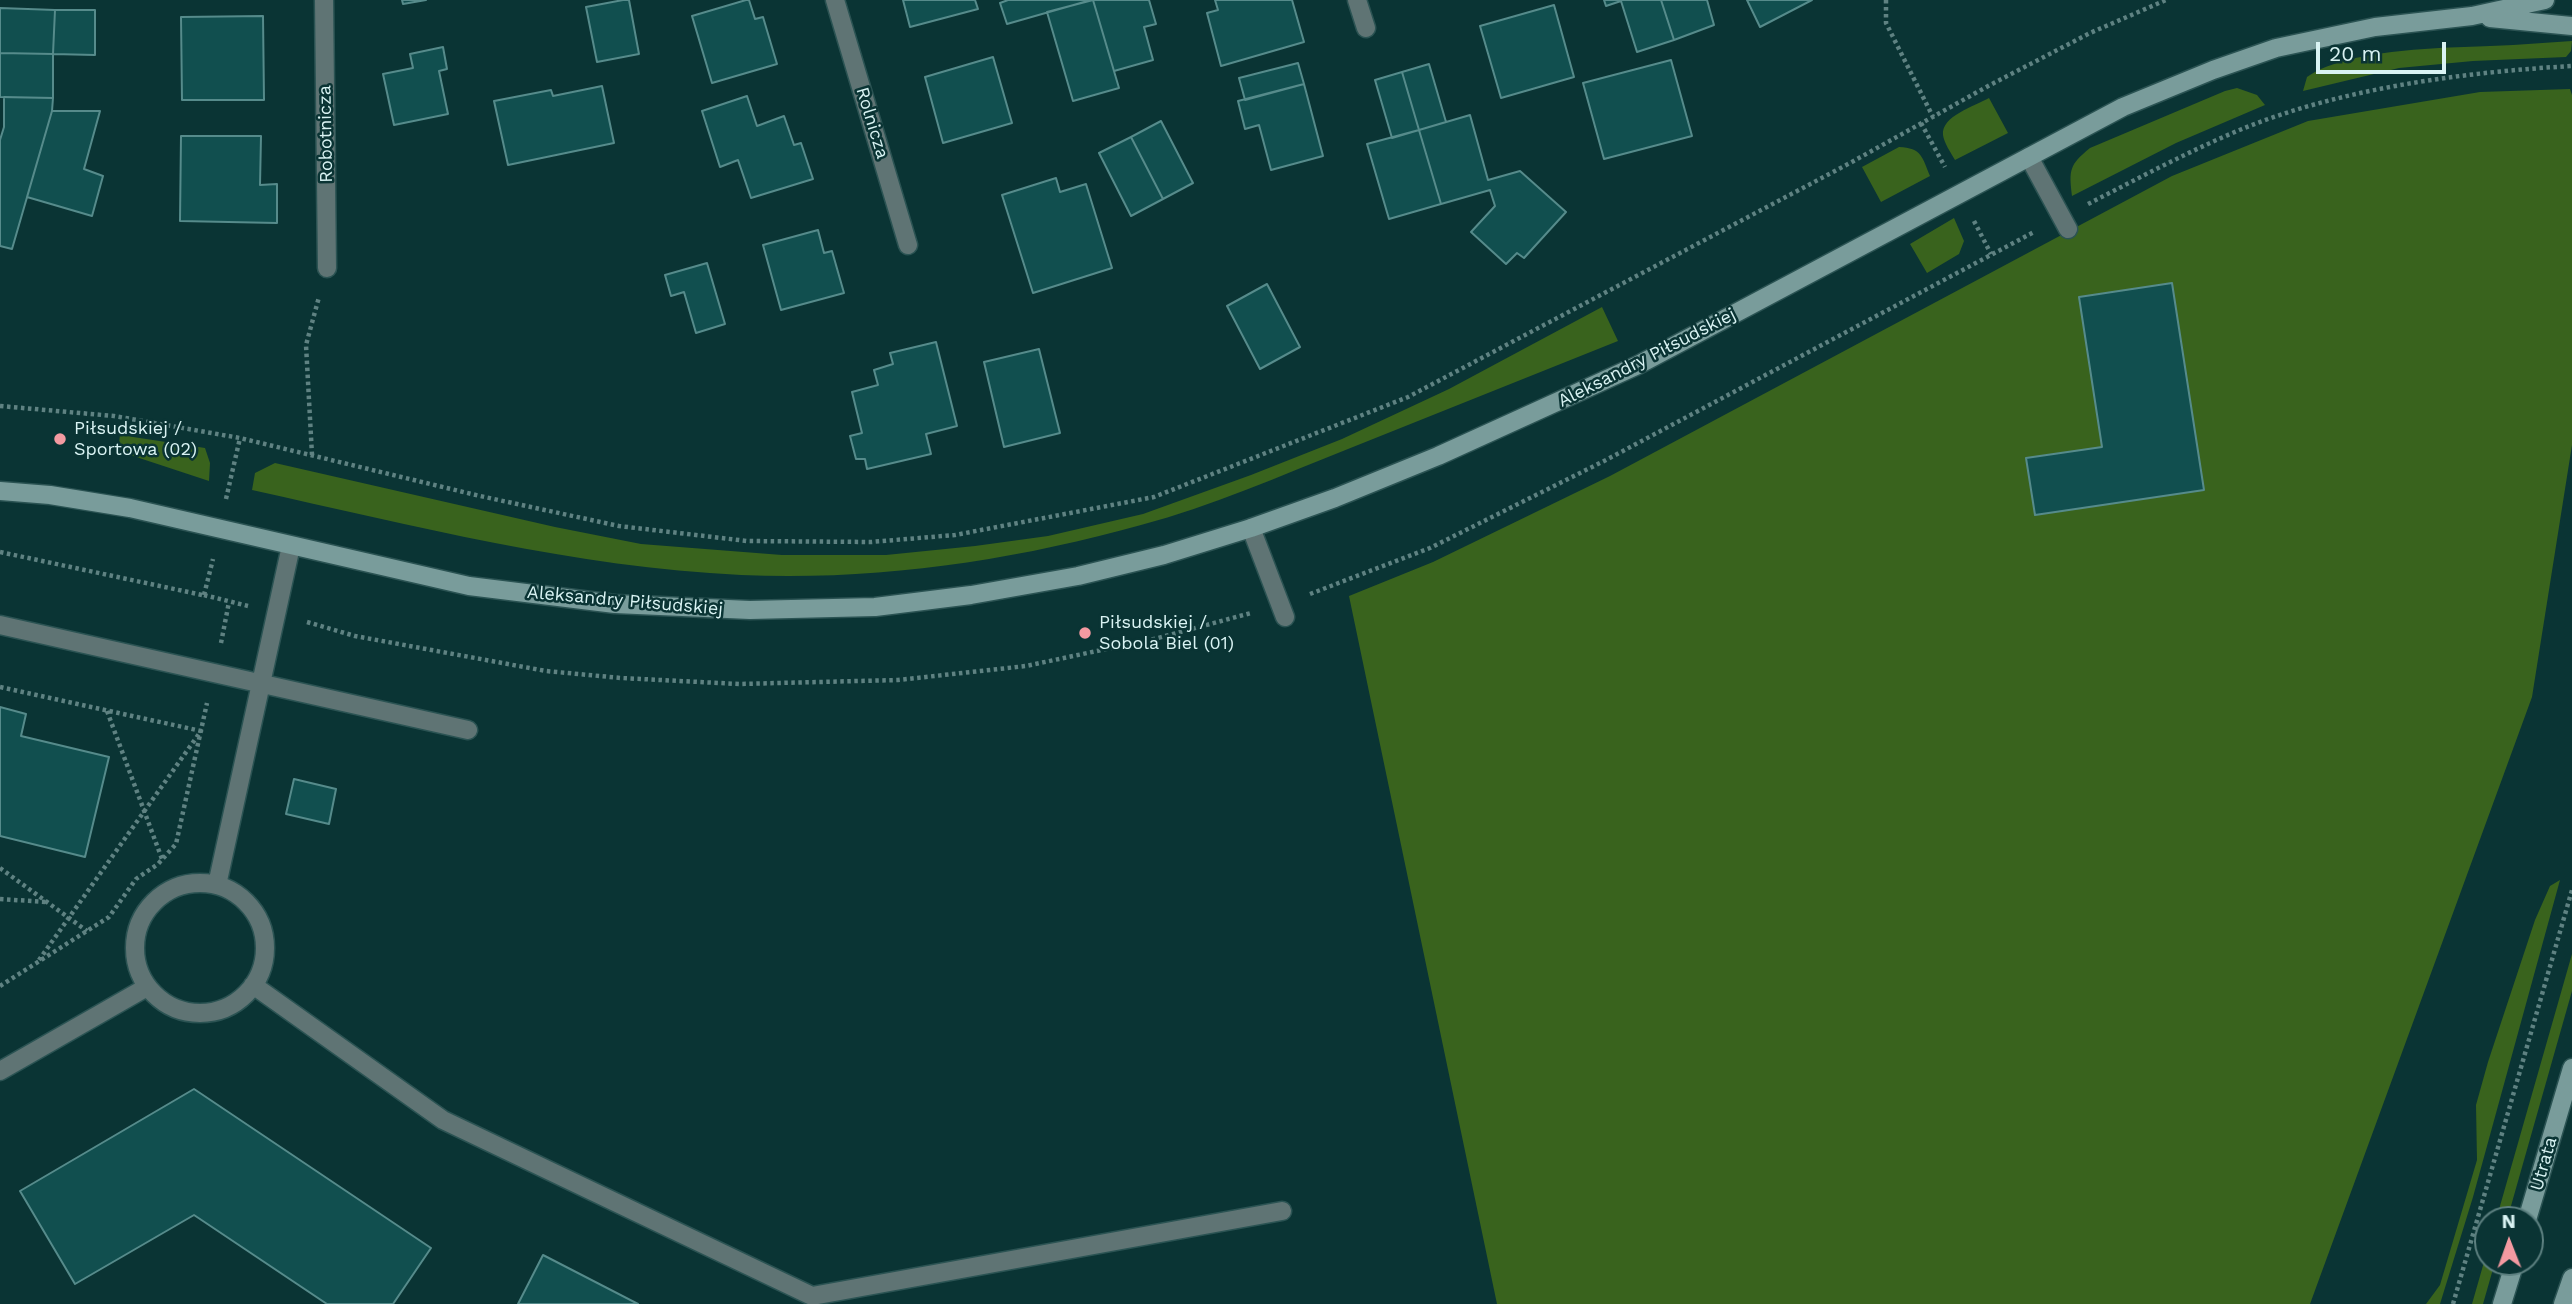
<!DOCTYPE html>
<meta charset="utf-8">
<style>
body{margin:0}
#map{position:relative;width:2572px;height:1304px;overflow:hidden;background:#0a3434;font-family:"Work Sans",sans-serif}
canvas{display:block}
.north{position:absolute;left:2474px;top:1206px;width:70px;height:70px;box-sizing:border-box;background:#0a3434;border:2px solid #5d8080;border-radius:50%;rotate:359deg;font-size:19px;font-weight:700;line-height:28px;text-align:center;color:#d9f3f3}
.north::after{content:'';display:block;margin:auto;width:24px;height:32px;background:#f49aa1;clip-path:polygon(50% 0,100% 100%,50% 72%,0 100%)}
.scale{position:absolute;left:2316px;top:42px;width:130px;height:32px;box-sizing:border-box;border:4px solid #d9f3f3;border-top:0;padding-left:9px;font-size:21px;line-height:24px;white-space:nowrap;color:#d9f3f3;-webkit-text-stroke:5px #0a3434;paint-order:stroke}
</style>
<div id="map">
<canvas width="2572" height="1304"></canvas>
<div class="north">N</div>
<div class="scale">20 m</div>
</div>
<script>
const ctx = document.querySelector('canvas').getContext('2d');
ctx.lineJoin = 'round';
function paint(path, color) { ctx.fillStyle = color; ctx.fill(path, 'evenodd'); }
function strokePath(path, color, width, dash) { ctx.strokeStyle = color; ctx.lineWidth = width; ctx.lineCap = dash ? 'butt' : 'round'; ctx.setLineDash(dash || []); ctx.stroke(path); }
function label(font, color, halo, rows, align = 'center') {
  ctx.font = font + ' "Work Sans",sans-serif'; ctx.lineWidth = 5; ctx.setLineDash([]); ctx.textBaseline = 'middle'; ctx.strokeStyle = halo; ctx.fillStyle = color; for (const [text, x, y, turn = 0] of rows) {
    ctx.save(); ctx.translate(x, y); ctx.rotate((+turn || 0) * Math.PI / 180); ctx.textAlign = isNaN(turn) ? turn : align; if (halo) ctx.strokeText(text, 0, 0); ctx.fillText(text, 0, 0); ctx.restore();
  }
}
paint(new Path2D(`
 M2572,41L2571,51L2566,57L2473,61L2399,68L2303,91L2307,77C2352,46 2458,48 2513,45C2533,44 2552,42 2572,41Z
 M2237,88L2257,95L2265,105L2176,143L2072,196C2069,170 2069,165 2090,148L2225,91Z
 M2570,89L2572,95V445L2532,697L2310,1304H1497L1349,596L1433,562L1610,476L2172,176L2308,121L2480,92Z
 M1989,98L2008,133L1955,160C1951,153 1944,143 1943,135C1941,116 1975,106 1989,98Z
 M1899,147C1922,148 1922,157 1930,176L1881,202L1862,167Z
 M1954,218L1964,241L1959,254L1927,273L1910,244Z
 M1602,307L1618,341C1528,377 1438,413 1348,449C1280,476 1212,506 1141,525C1012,561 876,581 741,575C574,567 415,526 252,490L255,473L275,463L555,527L641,544L782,555H886L975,546L1048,536L1143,514L1251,475L1342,439L1449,389Z
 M120,435L205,448L210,463L209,481L118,451Z
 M2560,880L2473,1197L2440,1304H2426L2440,1285L2477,1160L2476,1105L2488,1062L2535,920L2550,886Z
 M2572,954V991L2507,1220H2496Z
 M2488,1248V1262H2495L2483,1304H2472Z`), '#39631d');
const building = new Path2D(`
 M402,0H426L403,4Z
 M623,0H629L639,54L597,62L586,7Z
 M746,0H749L755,19L763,17L777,64L712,83L692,16Z
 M903,0H975L978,9L910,27Z
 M1008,0H1091L1007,24L1000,3Z
 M1093,0H1149L1156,24L1144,27L1153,60L1114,71Z
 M1093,0L1119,88L1073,101L1047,12Z
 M1215,0H1292L1304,42L1221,66L1207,13L1218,10Z
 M1604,0H1661L1674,40L1637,52L1621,1L1606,6Z
 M1661,0H1707L1714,25L1674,40Z
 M1747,0H1812L1760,27Z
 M1554,5L1574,77L1501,98L1480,26Z
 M0,8L55,10L53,54L0,53Z
 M55,10H95V55L53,54Z
 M263,16L264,100H182L181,17Z
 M443,47L447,69L439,71L448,114L394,125L383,74L413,68L410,54Z
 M0,53L53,54V98L0,97Z
 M993,57L1012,123L943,143L925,77Z
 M1671,60L1692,136L1604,159L1583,83Z
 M1298,63L1304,84L1245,100L1239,78Z
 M1429,64L1446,122L1419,130L1402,72Z
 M1402,72L1419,130L1392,138L1375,80Z
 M1304,84L1323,156L1271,170L1259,125L1245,129L1238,101Z
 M602,86L614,143L508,165L494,101L551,90L553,96Z
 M747,96L757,126L784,116L794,145L801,143L813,179L751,198L738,160L720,167L702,111Z
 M4,97L53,98L52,111L12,249L0,246V140L4,127Z
 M52,111H100L84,169L103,176L92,216L27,197Z
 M1470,115L1488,180L1520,171L1566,212L1524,258L1517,253L1506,264L1471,232L1495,206L1490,190L1441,204L1419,130Z
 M1161,121L1193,183L1163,199L1131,137Z
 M1419,130L1441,204L1389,219L1367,144Z
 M181,136H261L260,185L277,184V223L180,221Z
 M1131,137L1163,199L1131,216L1099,153Z
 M1056,178L1060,192L1086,184L1112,268L1033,293L1002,195Z
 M818,230L824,253L832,251L844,293L781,310L763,245Z
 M707,263L725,324L696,333L684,292L671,296L665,275Z
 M2172,283L2204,490L2035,515L2026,458L2102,447L2079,297Z
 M1267,284L1300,347L1260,369L1227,306Z
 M936,342L957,426L926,434L931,454L867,469L865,459H856L850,436L862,433L852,392L878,385L874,370L893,364L890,353Z
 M1039,349L1060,433L1004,447L984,362Z
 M0,707L26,714L21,736L109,757L85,857L0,836Z
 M294,779L336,789L329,824L286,814Z
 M194,1089L431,1248L393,1304H327L194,1215L75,1284L20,1191Z
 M543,1255L638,1304H518Z`);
paint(building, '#114f4f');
strokePath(building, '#568b8b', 2);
const street = new Path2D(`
 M324,0L327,268
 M835,0L908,245
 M1357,0L1366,28
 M2029,157L2068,229
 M1251,528L1285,617
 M0,625L468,730
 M135 948a65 65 0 1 1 130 0a65 65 0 1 1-130 0Z
 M217,885L291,546
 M253,985L443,1120L812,1296L1282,1211
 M0,1071L147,987`);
const secondary = new Path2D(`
 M2490,18L2572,26
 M0,491L50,495L130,508L469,586L615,604L750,610L875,607L971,595L1078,576L1164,555L1251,528L1335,498L1438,456L1638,365L2123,107L2213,70L2276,48L2375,27L2472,16L2545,0
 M2527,1220L2572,1068
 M2502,1304L2515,1262
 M2563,1304L2572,1278`);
strokePath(street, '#2b5353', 21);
strokePath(secondary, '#2b5353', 21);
strokePath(new Path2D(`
 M1886,0V23L1933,117
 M1921,123L1945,167
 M2088,204C2139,178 2189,151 2242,129C2342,88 2465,72 2572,66
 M1974,221L1991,254
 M0,406L114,416L240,438L480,496L619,526L747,541L871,542L955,535L1154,497L1408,397L1850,163L1990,85L2090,33L2166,0
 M312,455L306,345L319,297
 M226,499L240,438
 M0,552L207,596
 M1310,594L1430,548L1606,460L2034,232
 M204,595L248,606
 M204,595L213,559
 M307,622L355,636L546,671L621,678L739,684L898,680L1026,666L1158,638L1251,613
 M221,643L229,602
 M0,687L201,731L39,960
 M107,711L162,859
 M0,868L87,931
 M0,899L46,902
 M0,986L109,917L136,879L158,864L176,844L207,703
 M2453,1304L2572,890`), '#5f8282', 4.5, [3.5, 3.5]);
strokePath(street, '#5f7474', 18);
strokePath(secondary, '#799c9b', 18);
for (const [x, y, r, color] of [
 [60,439,7,"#f49aa1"],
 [1085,633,7,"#f49aa1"]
]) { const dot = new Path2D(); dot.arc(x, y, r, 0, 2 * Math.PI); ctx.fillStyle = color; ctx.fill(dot); strokePath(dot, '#0a3434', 2.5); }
label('18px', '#d9f3f3', '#0a3434', [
 ["Rolnicza",872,123,73],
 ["Robotnicza",326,134,-91],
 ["Aleksandry Piłsudskiej",1647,358,-27],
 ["Aleksandry Piłsudskiej",625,601,5],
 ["Utrata",2544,1164,-74]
]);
label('18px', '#d9f3f3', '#0a3434', [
 ["Piłsudskiej /",74,429],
 ["Sportowa (02)",74,450],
 ["Piłsudskiej /",1099,623],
 ["Sobola Biel (01)",1099,644]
], 'left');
</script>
